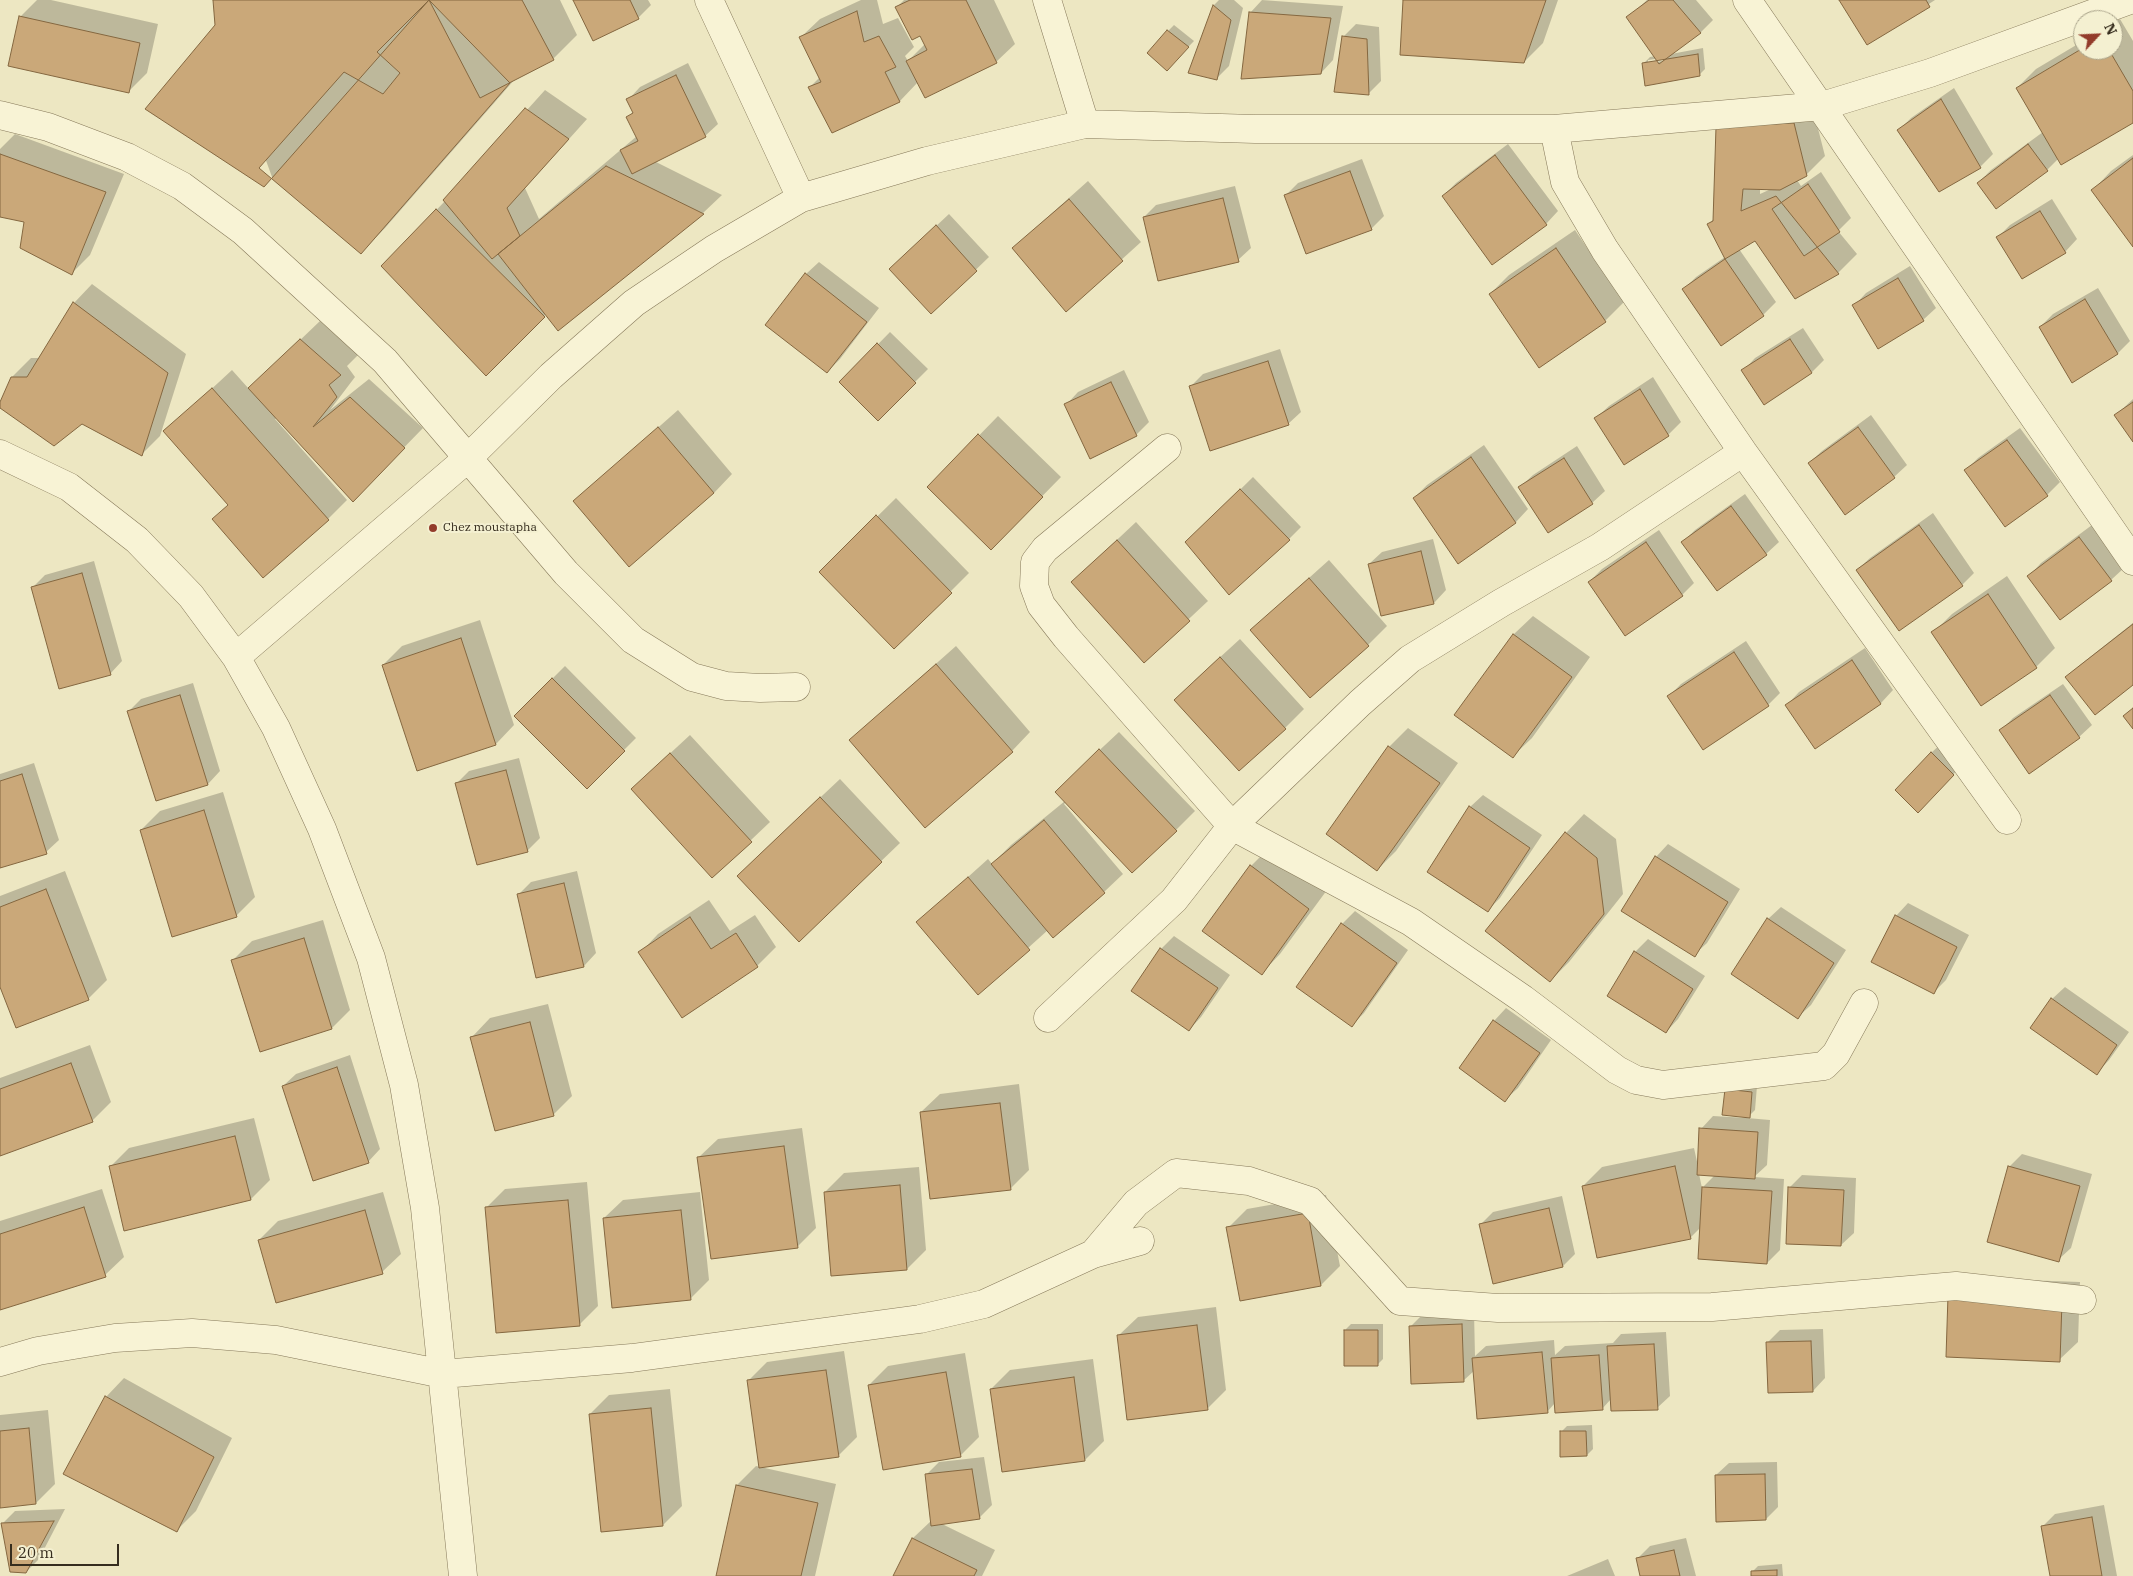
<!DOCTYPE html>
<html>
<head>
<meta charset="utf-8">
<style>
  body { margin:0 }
  #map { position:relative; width:2133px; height:1576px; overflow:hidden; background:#ede7c2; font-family:"IBM Plex Serif",serif }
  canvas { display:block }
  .north { position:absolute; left:2073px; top:10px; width:50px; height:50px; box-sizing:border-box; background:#f4f0d1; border:1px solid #a8a289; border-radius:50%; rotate:65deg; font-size:14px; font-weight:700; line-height:20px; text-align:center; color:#362d1e }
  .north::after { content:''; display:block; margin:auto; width:18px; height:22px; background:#933c2b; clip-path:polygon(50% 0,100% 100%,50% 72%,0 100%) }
  .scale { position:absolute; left:10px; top:1544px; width:109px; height:22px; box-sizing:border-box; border:2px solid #362d1e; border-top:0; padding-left:6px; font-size:15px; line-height:18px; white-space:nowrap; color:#362d1e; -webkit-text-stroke:4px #f4f0d1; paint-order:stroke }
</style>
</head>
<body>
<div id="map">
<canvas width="2133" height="1576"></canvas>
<div class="north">N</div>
<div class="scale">20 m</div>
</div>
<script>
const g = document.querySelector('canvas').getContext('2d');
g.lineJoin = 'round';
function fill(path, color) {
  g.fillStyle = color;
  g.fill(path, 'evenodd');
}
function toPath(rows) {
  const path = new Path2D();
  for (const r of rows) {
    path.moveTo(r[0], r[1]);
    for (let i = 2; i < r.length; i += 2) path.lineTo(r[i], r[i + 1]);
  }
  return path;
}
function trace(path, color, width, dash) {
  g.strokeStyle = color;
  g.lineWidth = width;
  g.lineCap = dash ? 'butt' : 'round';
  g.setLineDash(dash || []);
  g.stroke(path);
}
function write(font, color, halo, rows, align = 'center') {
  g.font = font + ' "IBM Plex Serif",serif';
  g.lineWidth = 4;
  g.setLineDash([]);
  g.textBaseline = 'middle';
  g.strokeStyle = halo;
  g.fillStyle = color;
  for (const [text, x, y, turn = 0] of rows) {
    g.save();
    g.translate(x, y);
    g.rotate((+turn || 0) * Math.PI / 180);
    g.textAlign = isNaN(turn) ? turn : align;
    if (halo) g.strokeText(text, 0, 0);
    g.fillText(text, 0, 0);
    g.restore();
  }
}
fill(toPath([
  [37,0,51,0,158,24,147,73,129,91,10,65,21,16],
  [215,0,560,0,577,35,553,59,515,79,385,228,361,253,272,177,217,26],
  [574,0,648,0,651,5,638,18],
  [861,0,877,0,883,24,898,18,914,47,905,56,908,61,925,44,921,34,897,7,904,0,994,0,1015,44,996,62,918,82,900,101,833,132,809,88,820,77,801,37,820,19],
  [1219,0,1234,0,1243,8,1229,66,1216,79,1190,73,1214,5],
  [1262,0,1343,6,1333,60,1321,73,1250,13],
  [1405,0,1558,0,1543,43,1524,62],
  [1647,0,1696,0,1713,20,1701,32,1671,54,1703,48,1705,69,1699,75,1644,63,1650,57,1655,56,1628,18],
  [1662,58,1663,61,1648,63,1648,60],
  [1841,0,1935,0,1867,44],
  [2120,19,2133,41,2133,121,2059,158,2047,170,1996,207,1978,183,1991,170,2043,132,2017,88,2036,69,2083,41,2083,50,2113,50,2113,24],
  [1356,24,1379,27,1381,81,1369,93,1344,36],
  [1174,25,1194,41,1167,69,1168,31],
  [688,63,718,124,705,136,654,161,722,195,703,213,558,330,546,314,486,374,383,266,445,201,545,90,587,119,525,188,539,219,637,136,628,117,634,111,628,100,640,87],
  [1954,88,1993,154,1980,167,1898,131,1911,118],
  [1812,105,1825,156,1806,175,1797,180,1801,186,1821,172,1851,218,1838,231,1857,254,1838,273,1796,297,1755,239,1739,249,1776,302,1763,315,1721,344,1683,290,1696,277,1725,257,1708,224,1715,218,1736,109],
  [1760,188,1771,189,1760,194],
  [15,134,124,174,90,255,72,273,26,221,0,215,0,149],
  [1508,144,1558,211,1546,224,1443,196,1456,183],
  [2133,155,2133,245,2093,190,2111,171],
  [1362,159,1384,216,1371,229,1286,195,1298,183],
  [1088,181,1141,242,1066,310,1013,248],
  [1235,186,1251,248,1238,260,1144,217,1156,205],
  [2052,199,2077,239,2065,252,1998,237,2010,225],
  [949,214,989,257,931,313,903,257],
  [1575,230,1624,302,1605,321,1490,294,1509,275],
  [819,262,879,308,840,359,827,372,806,274],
  [1910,266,1936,308,1923,320,1854,306,1866,293],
  [92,284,186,354,160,436,142,454,82,423,0,406,12,377,31,358,39,358,74,303],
  [2098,288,2130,341,2118,353,2072,381,2040,327,2053,314],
  [320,321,358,355,347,366,355,377,330,410,369,379,423,428,353,500,277,418,275,419,347,500,328,519,229,504,165,432,232,370,249,389],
  [1803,328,1824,360,1812,372,1743,371,1755,358],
  [890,332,928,369,878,419,841,382],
  [1280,349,1301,412,1288,424,1190,387,1203,374],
  [1124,370,1149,422,1136,435,1066,405,1078,392],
  [1653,377,1681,422,1668,435,1596,418,1609,406],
  [2133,399,2133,440,2116,415],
  [678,410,732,474,714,493,575,501],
  [1871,415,1907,465,1894,477,1809,463,1822,451],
  [998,416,1061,477,1010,529,929,487],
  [2020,428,2060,482,2047,495,1966,470,1978,458],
  [1484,445,1528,509,1516,522,1458,562,1414,498,1427,485],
  [1577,446,1605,491,1592,503,1520,487,1533,475],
  [1253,477,1301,527,1289,539,1187,542],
  [1745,494,1779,542,1766,554,1683,542,1695,530],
  [896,498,969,573,894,648,821,572],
  [1933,513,1974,573,1962,585,1857,570,1870,558],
  [1136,522,1208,601,1144,661,1072,582],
  [2092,525,2124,568,2111,580,2029,576,2041,563],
  [1659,530,1694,583,1682,595,1589,582,1602,569],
  [1433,539,1446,590,1434,603,1369,564,1382,552],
  [1329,560,1387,626,1368,645,1251,630],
  [94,561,122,661,110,674,32,588,45,575],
  [2007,576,2055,648,2036,667,1981,704,1933,633,1952,614],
  [1533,616,1590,657,1532,738,1513,756,1456,715,1514,634],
  [480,620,514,725,496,744,383,665,402,646],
  [2133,623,2133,683,2067,677,2080,665],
  [1240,639,1304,709,1285,728,1194,681],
  [1746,641,1780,693,1768,705,1669,696,1681,684],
  [956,646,1030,732,1012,751,850,740],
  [1865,648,1893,690,1881,703,1815,747,1787,705,1799,692],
  [565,666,636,738,587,787,515,716],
  [193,683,220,771,208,784,156,800,128,712,141,699],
  [2063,684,2092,725,2079,737,2001,730,2013,718],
  [1408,728,1458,763,1396,851,1377,870,1328,834,1389,747],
  [1119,732,1195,811,1176,830,1066,802,1064,804,1123,874,1104,892,1048,930,978,993,918,922,988,859,992,864,1011,845,1065,801,1075,773],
  [690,735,770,822,712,877,651,771],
  [1944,741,1965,762,1931,798,1931,753],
  [519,758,540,838,527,851,456,784,469,771],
  [34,763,59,840,46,852,0,867,0,774],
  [840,779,900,843,799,940,757,857],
  [223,792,255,897,236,916,141,830,160,811],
  [1483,795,1542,835,1500,898,1488,910,1470,807],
  [1584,814,1616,839,1623,894,1569,962,1550,981,1566,833],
  [1668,844,1740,889,1707,943,1694,955,1656,857],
  [1270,847,1327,890,1280,954,1262,973,1251,866],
  [65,871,107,980,88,999,0,984,0,896],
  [577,871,596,953,584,966,518,895,531,882],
  [709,900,730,931,755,915,776,947,757,966,640,953,658,934],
  [1908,903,1969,935,1946,980,1934,992,1896,916],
  [1781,907,1846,950,1811,1005,1798,1017,1768,919],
  [1355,911,1408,950,1364,1013,1352,1025,1342,924],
  [323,920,350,1010,332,1028,233,960,252,941],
  [1174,936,1230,975,1201,1017,1189,1030,1132,991,1161,949],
  [1648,939,1705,976,1678,1019,1666,1032,1635,952],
  [2065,987,2129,1032,2109,1060,2097,1073,2052,999],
  [548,1004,572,1096,553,1115,472,1037,490,1018],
  [1506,1008,1551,1040,1518,1088,1505,1100,1460,1068,1494,1021],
  [90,1045,111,1102,92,1121,0,1155,0,1078],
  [350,1055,380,1149,368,1162,283,1086,296,1074],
  [1019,1084,1029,1170,1010,1189,921,1112,940,1094],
  [1757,1086,1755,1110,1747,1118,1770,1120,1767,1165,1754,1177,1784,1179,1780,1250,1767,1263,1701,1227,1690,1238,1583,1186,1602,1167,1694,1148,1698,1166,1701,1129,1713,1116,1746,1118,1726,1090],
  [1699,1174,1715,1175,1702,1188],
  [254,1118,270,1180,251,1199,110,1167,129,1148],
  [802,1128,816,1228,797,1247,699,1157,718,1139],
  [2022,1154,2092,1174,2071,1248,2058,1260,2009,1167],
  [919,1167,926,1250,907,1269,825,1192,844,1173],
  [1802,1175,1856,1178,1854,1233,1841,1245,1789,1188],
  [587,1182,598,1306,579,1325,486,1208,505,1189],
  [102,1189,124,1257,105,1275,0,1308,0,1221],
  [383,1192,401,1254,382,1272,259,1240,278,1221],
  [700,1192,709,1280,690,1299,604,1218,623,1200],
  [1326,1195,1340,1266,1321,1285,1228,1228,1247,1209],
  [1562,1196,1575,1254,1563,1266,1480,1225,1493,1212],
  [1968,1278,2080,1282,2078,1342,2059,1360],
  [1216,1307,1226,1390,1207,1409,1119,1335,1138,1317],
  [1474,1312,1475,1356,1486,1346,1554,1340,1555,1355,1565,1346,1613,1343,1621,1334,1666,1332,1670,1396,1657,1408,1611,1399,1602,1409,1555,1403,1547,1412,1475,1370,1463,1381,1411,1326,1423,1314],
  [1351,1324,1383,1324,1383,1359,1377,1365,1345,1330],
  [1823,1329,1825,1378,1813,1391,1767,1343,1780,1330],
  [844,1351,857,1437,838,1456,748,1381,767,1362],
  [965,1353,979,1437,961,1455,869,1385,888,1366],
  [1093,1359,1104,1441,1085,1460,991,1389,1010,1370],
  [124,1378,232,1438,196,1511,177,1530,106,1397],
  [670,1389,682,1506,663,1525,590,1414,609,1395],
  [48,1410,55,1484,36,1503,0,1506,0,1415],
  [1592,1425,1593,1449,1587,1455,1561,1432,1567,1426],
  [984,1457,992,1505,979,1518,940,1523,995,1550,982,1576,895,1576,913,1538,932,1520,926,1475,939,1462],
  [1777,1462,1778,1507,1766,1519,1716,1475,1729,1463],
  [756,1466,836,1484,815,1576,718,1576,737,1485],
  [2104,1505,2117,1576,2052,1576,2043,1526,2055,1514],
  [65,1509,39,1559,26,1572,2,1524,15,1511],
  [1686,1538,1696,1576,1642,1576,1637,1559,1650,1546],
  [1608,1559,1615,1576,1567,1576],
  [1782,1564,1783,1576,1752,1576,1752,1572,1758,1566]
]), '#0003');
const building = toPath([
  [213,0,429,0,264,187,145,109,215,25,213,0],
  [429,0,522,0,554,60,480,98,429,0],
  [429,0,510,83,361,254,259,168,344,72,383,94,400,73,377,52,429,0],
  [573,0,630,0,639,19,593,41,573,0],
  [910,0,966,0,997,63,925,98,906,61,927,50,920,36,912,40,895,7,910,0],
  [1403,0,1546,0,1524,63,1400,55,1403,0],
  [1649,0,1673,0,1701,33,1659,64,1626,17,1649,0],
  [1839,0,1926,0,1930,7,1867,45,1839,0],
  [1213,5,1231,20,1217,80,1188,73,1213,5],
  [857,11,864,42,879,36,896,67,885,72,900,102,832,133,808,87,821,82,799,37,857,11],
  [1249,12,1331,18,1321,74,1241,79,1249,12],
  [19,16,140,43,129,93,8,66,19,16],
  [1167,30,1189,47,1167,71,1147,53,1167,30],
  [1342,36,1367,39,1369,95,1334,92,1342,36],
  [2083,48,2083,50,2109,50,2133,91,2133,123,2061,165,2016,88,2083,48],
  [1698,54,1700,76,1645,86,1642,63,1698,54],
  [676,75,706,137,632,174,620,150,638,141,626,117,633,113,626,99,676,75],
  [1941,99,1981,168,1939,192,1897,130,1941,99],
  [525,108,569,139,507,208,520,236,492,259,443,200,525,108],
  [1794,123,1807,176,1780,190,1743,189,1741,211,1776,196,1839,274,1795,299,1755,241,1725,259,1707,224,1713,221,1716,127,1794,123],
  [2028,144,2048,171,1996,209,1977,183,2028,144],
  [0,154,106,192,72,275,20,248,24,222,0,217,0,154],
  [1495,155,1547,225,1492,265,1442,196,1495,155],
  [2133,158,2133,247,2091,190,2133,158],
  [606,166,704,214,558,331,498,254,606,166],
  [1350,171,1372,230,1306,254,1284,195,1350,171],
  [1808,184,1840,232,1804,256,1772,209,1808,184],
  [1223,198,1239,262,1158,281,1143,217,1223,198],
  [1069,199,1123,261,1066,312,1012,248,1069,199],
  [436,209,545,317,486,376,381,266,436,209],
  [2040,211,2066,253,2022,279,1996,237,2040,211],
  [936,225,977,271,931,314,889,269,936,225],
  [1556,248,1606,322,1539,368,1489,294,1556,248],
  [1725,259,1764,316,1721,346,1682,289,1725,259],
  [805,273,867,322,827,373,765,325,805,273],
  [1898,278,1924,321,1878,349,1852,305,1898,278],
  [2085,299,2118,354,2072,383,2039,327,2085,299],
  [73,302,168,373,142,456,82,424,54,446,0,408,0,402,11,377,27,377,73,302],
  [300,339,341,375,329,385,337,397,313,427,350,397,405,448,353,502,248,388,300,339],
  [1790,339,1812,373,1764,405,1741,370,1790,339],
  [877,343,916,383,878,421,839,382,877,343],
  [1268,361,1289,425,1210,451,1189,386,1268,361],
  [1111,382,1137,436,1090,459,1064,404,1111,382],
  [212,388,329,520,263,578,212,519,228,505,163,431,212,388],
  [1640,389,1669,436,1624,465,1594,418,1640,389],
  [2133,402,2133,442,2114,415,2133,402],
  [658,427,714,493,629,567,573,501,658,427],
  [1858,427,1895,478,1845,515,1808,463,1858,427],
  [978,434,1043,497,991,550,927,487,978,434],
  [2007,440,2048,496,2005,527,1964,470,2007,440],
  [1471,457,1516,523,1458,564,1413,498,1471,457],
  [1564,458,1593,504,1548,533,1518,487,1564,458],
  [1240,489,1290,540,1229,595,1185,542,1240,489],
  [1731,506,1767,555,1717,591,1681,542,1731,506],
  [876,515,952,593,894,649,819,572,876,515],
  [1919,525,1963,586,1899,631,1856,570,1919,525],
  [2079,537,2112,581,2060,620,2027,576,2079,537],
  [1117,540,1190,621,1144,663,1071,582,1117,540],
  [1646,542,1683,596,1625,636,1588,582,1646,542],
  [1421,551,1434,604,1381,616,1368,564,1421,551],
  [82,573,111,675,59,689,31,587,82,573],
  [1309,578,1369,646,1310,698,1250,630,1309,578],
  [1988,594,2037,668,1981,706,1931,632,1988,594],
  [2133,624,2133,685,2095,715,2065,677,2133,624],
  [1513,634,1572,677,1513,758,1454,715,1513,634],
  [461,638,496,745,417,771,382,665,461,638],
  [1734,652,1769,706,1703,750,1667,696,1734,652],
  [1220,657,1286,729,1239,771,1174,700,1220,657],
  [1852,660,1881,704,1815,749,1785,705,1852,660],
  [936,664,1013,752,925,828,849,740,936,664],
  [552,678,625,751,587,789,514,716,552,678],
  [180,695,208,785,156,801,127,711,180,695],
  [2050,695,2080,738,2029,774,1999,730,2050,695],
  [2133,708,2133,729,2123,716,2133,708],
  [1388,746,1440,783,1377,871,1326,834,1388,746],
  [1099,749,1177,831,1132,873,1055,792,1099,749],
  [1931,752,1954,775,1918,813,1895,790,1931,752],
  [670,753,752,842,712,878,631,789,670,753],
  [506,770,528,852,477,865,455,783,506,770],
  [22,774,47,854,0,868,0,781,22,774],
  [820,797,882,862,799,942,737,876,820,797],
  [1469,806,1530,848,1488,912,1427,872,1469,806],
  [204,810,237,917,172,937,140,830,204,810],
  [1044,820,1105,893,1053,938,991,864,1044,820],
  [1565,832,1597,858,1604,914,1550,982,1485,931,1565,832],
  [1655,856,1728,902,1695,957,1621,911,1655,856],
  [1250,865,1309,909,1262,975,1202,931,1250,865],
  [968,877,1030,950,978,995,916,922,968,877],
  [564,883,584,967,536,978,517,894,564,883],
  [46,889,89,1000,16,1028,0,987,0,907,46,889],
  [1895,915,1957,947,1934,994,1871,962,1895,915],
  [690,917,711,949,736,933,758,967,682,1018,638,952,690,917],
  [1767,918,1834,963,1798,1019,1731,974,1767,918],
  [1341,923,1397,963,1352,1027,1296,987,1341,923],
  [304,938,332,1029,260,1052,231,960,304,938],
  [1160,948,1218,988,1189,1031,1131,991,1160,948],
  [1634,951,1693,989,1666,1033,1607,996,1634,951],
  [2051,998,2117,1045,2097,1075,2030,1028,2051,998],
  [1493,1020,1540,1053,1505,1102,1459,1068,1493,1020],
  [530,1022,554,1116,495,1131,470,1037,530,1022],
  [71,1063,93,1122,0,1156,0,1089,71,1063],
  [337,1067,369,1163,313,1181,282,1086,337,1067],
  [1725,1089,1752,1092,1750,1118,1722,1115,1725,1089],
  [1000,1103,1011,1190,930,1199,920,1112,1000,1103],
  [1699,1128,1758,1132,1755,1179,1697,1175,1699,1128],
  [235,1136,251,1200,124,1231,109,1166,235,1136],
  [784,1146,798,1248,711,1259,697,1157,784,1146],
  [1675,1166,1691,1239,1597,1258,1582,1186,1675,1166],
  [2008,1166,2080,1186,2059,1262,1987,1242,2008,1166],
  [900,1185,907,1270,831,1276,824,1192,900,1185],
  [1702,1187,1772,1191,1767,1264,1698,1259,1702,1187],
  [1788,1187,1844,1190,1841,1246,1786,1244,1788,1187],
  [568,1200,580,1326,496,1333,485,1207,568,1200],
  [84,1207,106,1277,0,1310,0,1234,84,1207],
  [1549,1208,1563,1267,1493,1284,1479,1224,1549,1208],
  [365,1210,383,1274,276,1303,258,1240,365,1210],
  [681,1210,691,1300,612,1308,603,1218,681,1210],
  [1308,1213,1321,1286,1240,1301,1226,1227,1308,1213],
  [1948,1296,2062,1301,2060,1362,1946,1357,1948,1296],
  [1462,1324,1464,1382,1411,1384,1409,1326,1462,1324],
  [1197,1325,1208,1410,1127,1420,1117,1335,1197,1325],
  [1344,1330,1378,1330,1378,1366,1344,1366,1344,1330],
  [1811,1341,1813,1392,1768,1393,1766,1342,1811,1341],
  [1654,1344,1658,1410,1611,1411,1607,1346,1654,1344],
  [1542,1352,1548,1413,1477,1419,1472,1358,1542,1352],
  [1599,1355,1603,1410,1555,1413,1551,1358,1599,1355],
  [826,1370,839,1457,759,1468,747,1380,826,1370],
  [946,1372,961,1457,883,1470,868,1385,946,1372],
  [1074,1377,1085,1461,1002,1472,990,1389,1074,1377],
  [105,1396,214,1457,177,1532,63,1474,105,1396],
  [651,1408,663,1526,601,1532,589,1414,651,1408],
  [29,1428,36,1504,0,1508,0,1431,29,1428],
  [1560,1431,1586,1431,1587,1456,1560,1457,1560,1431],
  [972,1469,980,1519,931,1526,925,1474,972,1469],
  [1765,1474,1766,1520,1716,1522,1715,1475,1765,1474],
  [736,1485,818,1503,801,1576,716,1576,736,1485],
  [2092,1517,2102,1576,2050,1576,2041,1526,2092,1517],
  [54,1521,26,1573,10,1572,1,1523,54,1521],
  [912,1538,977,1570,974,1576,893,1576,912,1538],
  [1674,1550,1680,1576,1640,1576,1636,1558,1674,1550],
  [1777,1570,1777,1576,1751,1576,1751,1571,1777,1570]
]);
fill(building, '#caa879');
trace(building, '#846740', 1);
const minor = toPath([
  [709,0,801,198],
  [1047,0,1085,124],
  [1747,0,2133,561],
  [0,115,48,127,127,157,182,186,243,231,385,361,566,573,633,640,692,677,726,686,760,688,796,687],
  [1554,129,1565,182,1605,250,1743,452,2007,820],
  [1167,448,1045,549,1035,562,1034,586,1041,605,1066,637,1232,826,1411,922,1523,999,1617,1070,1636,1080,1663,1085,1824,1066,1836,1054,1864,1003],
  [0,454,69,487,137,540,191,596,236,657,276,728,322,829,371,958,404,1085,425,1208,463,1576],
  [236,657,468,458,551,376,634,303,714,249,801,198,927,161,1085,124,1255,129,1554,129,1822,106,1930,73,2130,0],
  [1048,1018,1174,900,1232,826,1360,703,1410,659,1501,603,1600,547,1743,452],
  [1093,1254,1136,1203,1176,1173,1249,1181,1310,1201,1400,1301,1498,1308,1712,1307,1956,1286,2082,1300],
  [0,1362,38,1351,115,1338,192,1333,276,1340,443,1374,632,1358,920,1319,984,1304,1093,1254,1140,1241]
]);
trace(minor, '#86795a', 29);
trace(minor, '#f8f3d5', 28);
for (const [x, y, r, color] of [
  [433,528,5,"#933c2b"]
]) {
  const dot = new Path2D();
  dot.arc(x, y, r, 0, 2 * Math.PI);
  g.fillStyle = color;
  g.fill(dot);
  trace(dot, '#f4f0d1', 2);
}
write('12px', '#362d1e', '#f4f0d1', [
  ["Chez moustapha",443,528]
], 'left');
</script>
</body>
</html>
